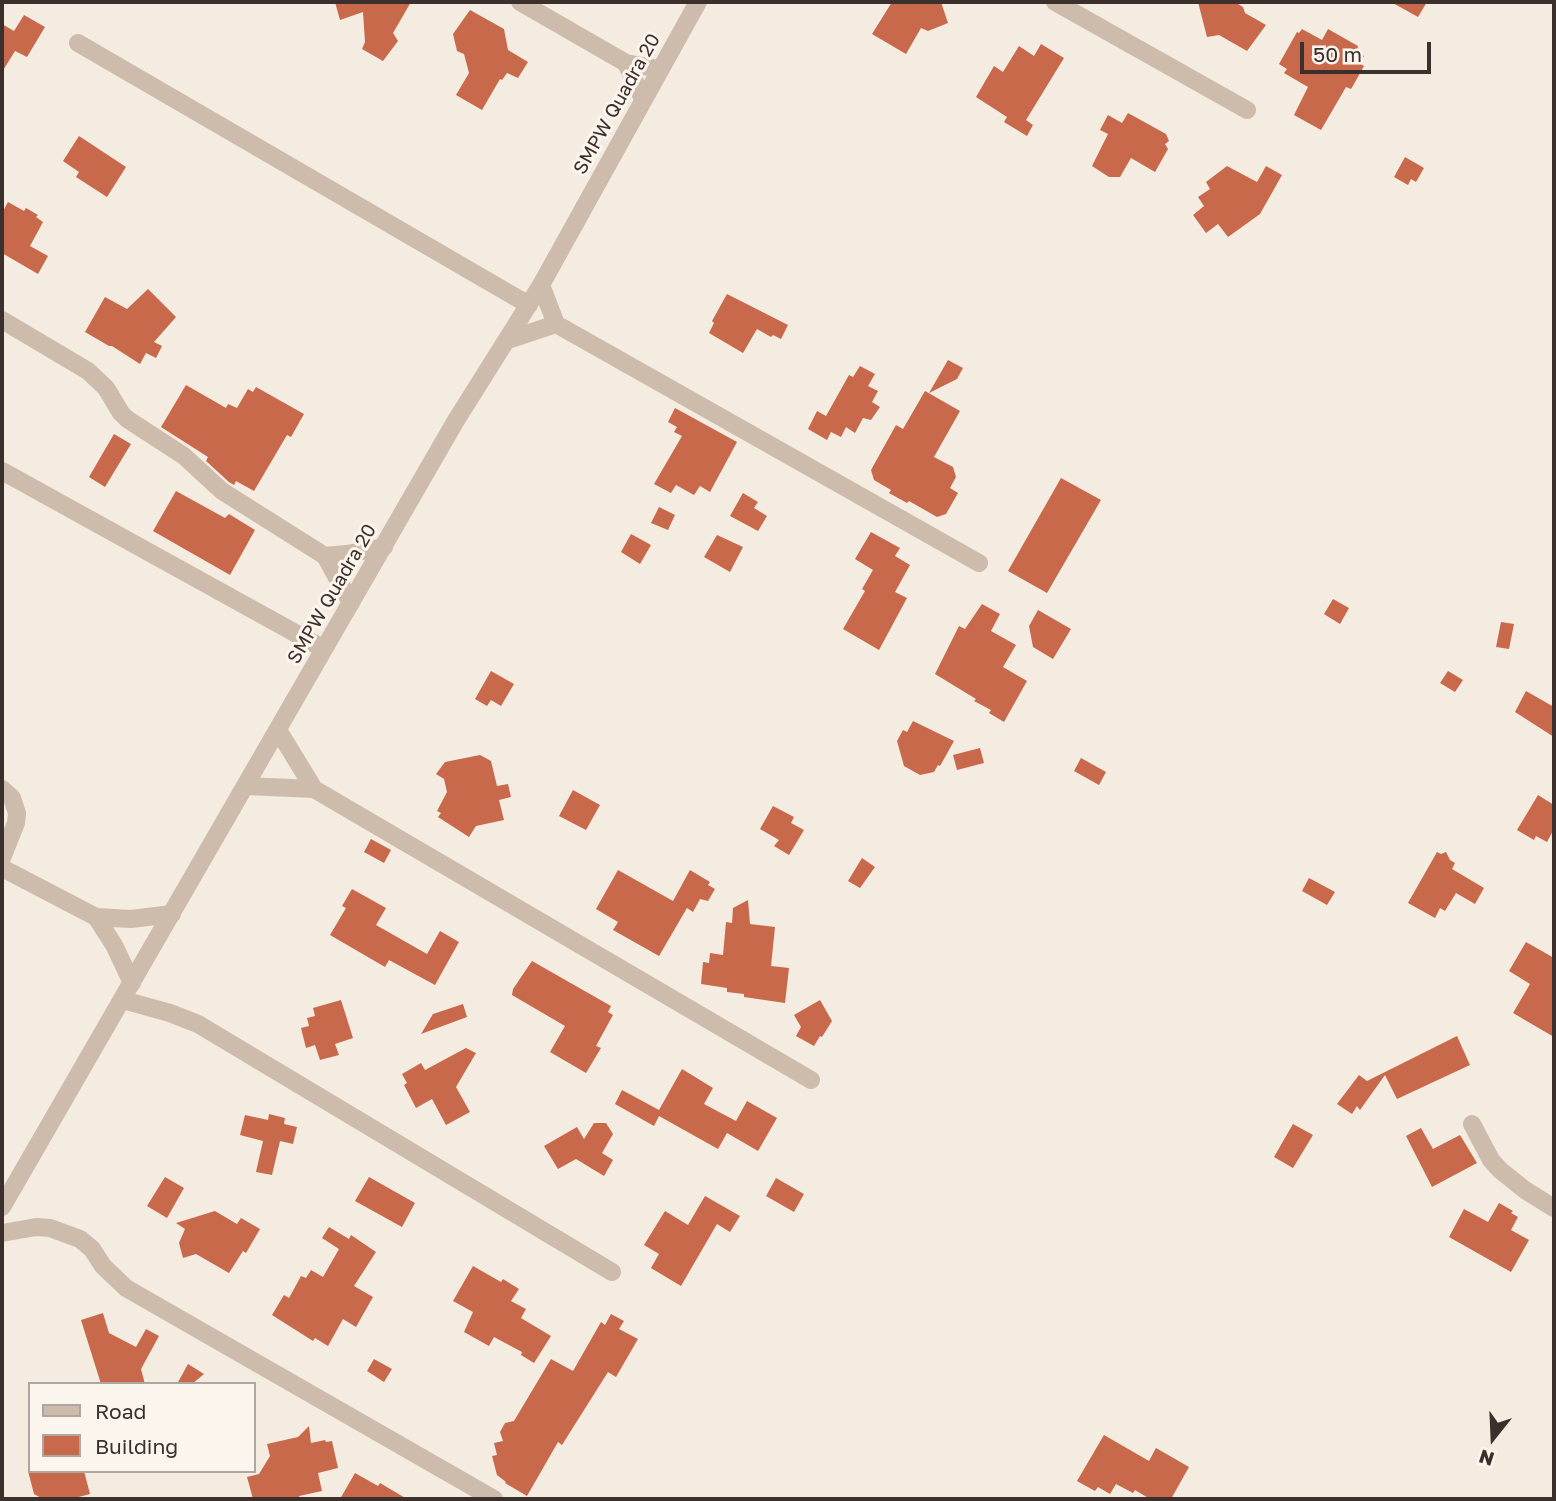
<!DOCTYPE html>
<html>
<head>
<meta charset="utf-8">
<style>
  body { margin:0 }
  #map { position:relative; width:1556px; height:1501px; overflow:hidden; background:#f4ebe1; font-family:"Golos Text",sans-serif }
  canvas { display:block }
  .frame { position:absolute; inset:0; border:4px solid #3b302b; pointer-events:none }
  .legend { position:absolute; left:28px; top:1382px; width:228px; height:91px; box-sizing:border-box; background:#fbf5ee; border:2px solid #aea6a0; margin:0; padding:9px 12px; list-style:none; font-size:21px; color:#3b302b }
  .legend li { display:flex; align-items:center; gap:14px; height:35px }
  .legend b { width:35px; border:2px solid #aea6a0 }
  .north { position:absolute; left:1458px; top:1403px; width:70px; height:70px; -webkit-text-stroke:5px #fbf5ee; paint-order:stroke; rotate:198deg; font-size:19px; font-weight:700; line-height:28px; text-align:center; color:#3b302b }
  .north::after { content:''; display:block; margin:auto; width:24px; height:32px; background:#3b302b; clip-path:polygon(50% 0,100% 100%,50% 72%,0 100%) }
  .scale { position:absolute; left:1300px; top:42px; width:131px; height:32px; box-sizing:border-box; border:4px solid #3b302b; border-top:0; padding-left:9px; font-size:21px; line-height:24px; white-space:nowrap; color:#3b302b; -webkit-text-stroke:5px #fbf5ee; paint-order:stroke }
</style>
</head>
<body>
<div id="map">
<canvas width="1556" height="1501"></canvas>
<div class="frame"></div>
<ul class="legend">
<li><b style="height:9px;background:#cdbbac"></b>Road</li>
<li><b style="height:19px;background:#c8694b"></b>Building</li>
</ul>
<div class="north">N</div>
<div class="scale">50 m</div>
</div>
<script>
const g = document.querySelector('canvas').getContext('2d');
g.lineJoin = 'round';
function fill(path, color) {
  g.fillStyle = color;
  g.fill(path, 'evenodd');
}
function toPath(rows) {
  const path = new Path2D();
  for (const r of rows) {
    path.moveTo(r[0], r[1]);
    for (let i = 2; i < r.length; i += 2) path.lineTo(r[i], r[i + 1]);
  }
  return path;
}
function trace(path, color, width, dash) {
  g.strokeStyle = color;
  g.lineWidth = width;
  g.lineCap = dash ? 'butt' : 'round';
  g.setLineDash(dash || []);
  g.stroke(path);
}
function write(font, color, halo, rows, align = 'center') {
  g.font = font + ' "Golos Text",sans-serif';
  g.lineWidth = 6;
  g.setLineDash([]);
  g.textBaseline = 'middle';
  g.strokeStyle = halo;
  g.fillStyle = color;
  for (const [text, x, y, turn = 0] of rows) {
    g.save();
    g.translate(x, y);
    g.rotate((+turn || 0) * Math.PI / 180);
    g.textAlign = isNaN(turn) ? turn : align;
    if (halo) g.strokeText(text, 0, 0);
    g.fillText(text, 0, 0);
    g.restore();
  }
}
fill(toPath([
  [335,2,411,2,393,33,398,41,383,61,362,49,365,42,363,12,340,20],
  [892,2,941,2,948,23,928,31,921,28,906,54,872,34],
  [1198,2,1235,2,1243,7,1245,13,1266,25,1247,51,1219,35,1207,37],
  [1391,2,1427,2,1418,17],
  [470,10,504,29,508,50,528,62,518,78,507,73,502,80,500,79,482,110,456,95,469,73,464,54,457,51,453,34],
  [24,15,45,27,27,57,15,51,2,72,2,24,14,31],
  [1302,29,1322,40,1328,29,1358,46,1357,50,1364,56,1360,63,1364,66,1354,84,1351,89,1346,87,1321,130,1294,115,1308,87,1284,73,1287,69,1279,64,1297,32,1299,33],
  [1041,44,1064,58,1026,120,1033,125,1027,136,1004,122,1007,117,976,97,994,66,1003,72,1019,46,1034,56],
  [1128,113,1166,134,1169,141,1165,144,1168,149,1155,172,1131,158,1120,177,1109,177,1092,166,1108,134,1100,130,1108,115,1122,123],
  [79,136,126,167,107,197,76,177,79,172,63,161],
  [1405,157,1424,168,1416,182,1411,179,1408,185,1394,177],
  [1227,166,1257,182,1266,166,1282,175,1260,214,1228,237,1218,224,1206,233,1193,215,1204,206,1198,197,1210,189,1206,182],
  [8,202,24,211,26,208,38,215,36,217,43,222,30,246,48,256,38,274,2,253,2,213],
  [148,289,176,317,154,342,162,346,156,358,146,353,140,364,112,346,109,346,85,332,105,297,127,309],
  [727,294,788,325,781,339,773,335,771,337,757,329,743,353,709,333,714,323,712,321],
  [948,360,963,368,957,379,929,393],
  [860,366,875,374,868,386,878,391,872,402,880,407,871,420,863,418,855,433,846,427,841,437,831,432,827,440,808,429,817,411,826,416,849,375,853,377],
  [186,385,226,408,228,404,237,408,248,389,253,392,256,387,304,414,291,437,287,435,254,491,236,481,234,485,229,482,206,461,208,457,161,427],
  [925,391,960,411,934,457,953,467,956,477,950,488,958,493,946,514,937,517,909,501,907,503,889,493,891,490,874,480,871,470,896,425,903,429],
  [675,408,737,442,710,492,700,486,694,495,676,485,671,493,654,484,682,436,674,432,677,427,668,422],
  [114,434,131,444,105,487,89,477],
  [1061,478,1101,500,1047,593,1008,571],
  [176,491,225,518,229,514,255,530,230,575,153,531],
  [743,493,758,502,754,508,767,516,758,531,730,516],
  [659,507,675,515,668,530,651,523],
  [871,532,900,548,895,556,910,565,895,592,907,598,879,650,843,629,865,591,862,589,873,570,855,559],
  [631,534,651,545,640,564,621,552],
  [717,535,743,547,730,572,704,557],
  [1333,599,1349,608,1340,624,1324,614],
  [982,604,1000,614,991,631,1016,645,1003,667,1027,681,1004,722,989,713,991,710,974,701,976,699,935,674,959,626,965,629],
  [1038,610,1071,629,1053,659,1033,647,1029,626],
  [1501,622,1514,624,1509,649,1496,647],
  [491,671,514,684,501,706,491,700,487,706,475,699],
  [1448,671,1463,680,1455,692,1440,683],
  [1526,691,1554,707,1554,737,1515,712],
  [913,721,954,741,940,766,938,765,934,772,920,775,904,766,897,741,903,730,907,732],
  [980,748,984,763,957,770,953,755],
  [480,755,491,761,497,786,508,784,511,797,499,800,504,820,476,826,469,837,438,817,441,813,437,811,447,792,444,779,436,774,445,762],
  [1081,758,1106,772,1099,785,1074,771],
  [573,790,600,805,586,830,559,816],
  [1538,795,1554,805,1554,829,1547,842,1536,836,1534,840,1517,830],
  [773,806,794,817,791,823,804,830,789,855,774,846,779,840,760,829],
  [371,839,391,850,384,863,364,852],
  [1437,852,1441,854,1446,852,1450,860,1455,863,1452,869,1484,888,1475,904,1456,893,1445,911,1440,908,1435,918,1408,903],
  [862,858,875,867,860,888,848,881],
  [618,870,673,901,690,870,710,882,708,885,715,889,708,901,700,899,693,912,687,908,659,956,613,930,618,922,596,909],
  [1309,878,1335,892,1327,905,1302,891],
  [352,889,386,908,376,925,427,954,440,931,459,942,435,985,389,960,385,967,330,935,346,908,342,906],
  [748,900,750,924,775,927,771,966,789,968,785,1003,744,997,744,994,727,992,727,988,701,984,703,962,709,963,710,953,723,955,726,922,732,923,733,908],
  [1526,942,1554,958,1554,1037,1513,1013,1530,984,1509,971],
  [532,961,611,1006,608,1012,613,1015,596,1046,601,1048,586,1073,550,1052,565,1026,512,995,513,989],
  [341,1000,353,1038,335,1044,339,1055,320,1060,315,1045,306,1048,301,1028,309,1026,307,1018,315,1016,313,1008],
  [820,1000,832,1021,822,1037,820,1036,814,1046,796,1036,801,1027,794,1015],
  [463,1004,467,1017,421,1034,433,1014],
  [1457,1036,1470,1065,1397,1099,1385,1075,1360,1110,1357,1106,1352,1114,1337,1104,1359,1075,1367,1081],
  [466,1048,476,1053,456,1087,470,1112,446,1125,432,1099,416,1108,404,1085,407,1083,402,1074,421,1063,425,1070],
  [682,1069,713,1088,704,1104,736,1121,747,1101,777,1118,758,1151,727,1133,718,1149,659,1116,654,1126,615,1104,622,1090,659,1110],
  [269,1114,285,1118,284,1124,297,1127,293,1144,280,1141,272,1175,256,1172,263,1141,240,1135,245,1115,268,1120],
  [594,1123,606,1123,613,1134,602,1153,613,1160,604,1176,576,1159,558,1169,544,1146,577,1127,584,1139],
  [1293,1124,1313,1135,1293,1168,1274,1157],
  [1421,1128,1433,1149,1460,1135,1477,1163,1432,1187,1406,1136],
  [165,1177,184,1188,167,1218,147,1206],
  [369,1177,415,1203,402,1227,355,1201],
  [776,1178,804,1194,794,1212,766,1196],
  [705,1196,740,1216,730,1232,717,1224,681,1286,651,1268,659,1254,644,1245,665,1211,688,1225],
  [1499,1203,1513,1211,1511,1213,1518,1217,1511,1230,1529,1240,1511,1272,1449,1237,1464,1209,1488,1222],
  [215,1211,237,1224,241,1218,260,1229,246,1253,243,1251,229,1273,196,1254,183,1258,179,1243,185,1229,176,1223],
  [329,1227,349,1239,351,1235,376,1252,354,1286,373,1297,356,1327,343,1319,328,1346,315,1338,313,1341,272,1315,284,1295,289,1298,301,1276,306,1278,311,1270,323,1277,339,1249,322,1238],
  [473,1266,501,1282,503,1279,519,1289,511,1301,526,1309,521,1318,551,1336,534,1363,521,1355,522,1352,494,1337,489,1346,464,1332,473,1312,453,1301],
  [103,1313,109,1333,136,1347,146,1329,159,1336,141,1369,145,1384,101,1384,81,1320],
  [611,1314,624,1321,619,1329,638,1339,616,1377,608,1372,562,1445,558,1442,527,1496,505,1483,506,1482,497,1475,492,1456,497,1455,494,1443,503,1441,500,1432,505,1423,514,1421,551,1359,573,1371,601,1322,605,1325],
  [374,1359,392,1369,384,1382,367,1371],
  [188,1364,204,1374,192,1384,177,1384],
  [309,1426,311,1443,325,1440,326,1442,332,1441,338,1468,318,1473,322,1491,299,1496,300,1499,253,1499,247,1477,259,1474,270,1456,267,1444,298,1437],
  [1104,1435,1149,1461,1156,1448,1189,1467,1171,1499,1150,1499,1135,1490,1133,1493,1116,1484,1110,1494,1098,1487,1095,1491,1077,1481],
  [28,1471,84,1471,90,1494,71,1499,43,1499,34,1494],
  [355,1473,378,1486,380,1483,407,1499,340,1499]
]), '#c8694b');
trace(toPath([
  [520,2,626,63,659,69],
  [1055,2,1247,110],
  [78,43,529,305],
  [626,63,643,99],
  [541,285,556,324,979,563],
  [2,320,88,371,106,388,121,413,127,419,184,456,222,491,325,556,351,603],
  [508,340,556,324],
  [2,471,324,649],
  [325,556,347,554,384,547],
  [278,730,314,789],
  [246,786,314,789,811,1080],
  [2,789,12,798,17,813,16,823,2,858],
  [2,868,96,917,131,919,172,914],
  [96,917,114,945,132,983],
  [123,1000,170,1013,198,1024,612,1272],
  [1472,1124,1491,1160,1500,1170,1525,1190,1554,1208],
  [2,1207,455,422,541,285,698,2],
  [2,1233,36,1227,50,1228,80,1239,92,1249,103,1266,126,1288,494,1499]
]), '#cdbbac', 18);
write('19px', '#3b302b', '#fbf5ee', [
  ["SMPW Quadra 20",617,104,-61],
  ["SMPW Quadra 20",332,594,-60]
]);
</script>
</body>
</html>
